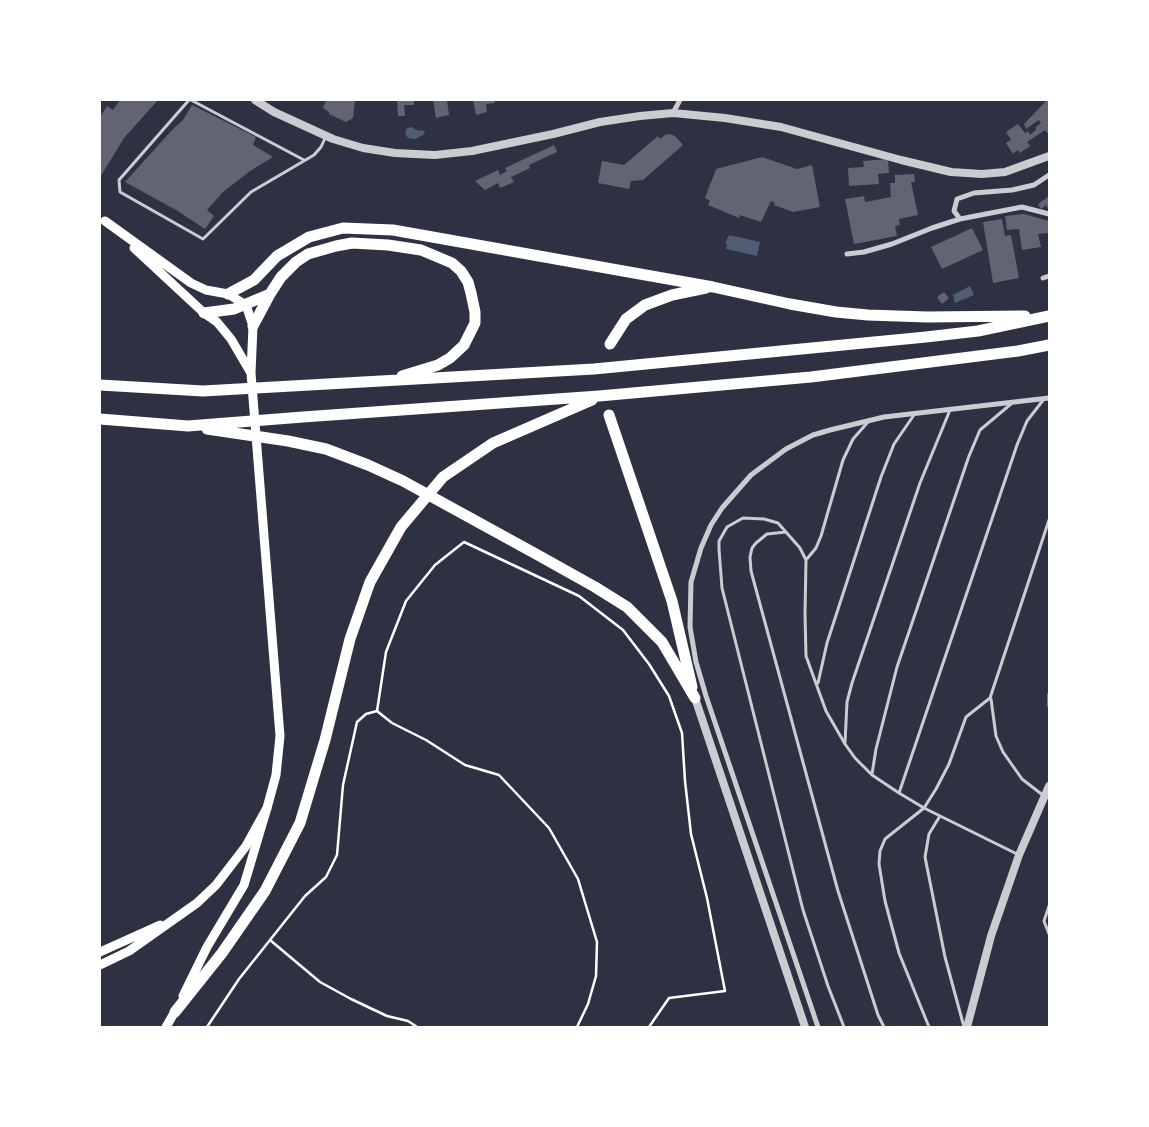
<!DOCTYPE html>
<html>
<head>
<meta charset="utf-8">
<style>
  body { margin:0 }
  #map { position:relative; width:1149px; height:1127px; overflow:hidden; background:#2d3142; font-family:"IBM Plex Sans",sans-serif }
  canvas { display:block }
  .frame { position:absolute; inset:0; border:101px solid #fff; pointer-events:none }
</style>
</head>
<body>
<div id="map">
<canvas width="1149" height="1127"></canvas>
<div class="frame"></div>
</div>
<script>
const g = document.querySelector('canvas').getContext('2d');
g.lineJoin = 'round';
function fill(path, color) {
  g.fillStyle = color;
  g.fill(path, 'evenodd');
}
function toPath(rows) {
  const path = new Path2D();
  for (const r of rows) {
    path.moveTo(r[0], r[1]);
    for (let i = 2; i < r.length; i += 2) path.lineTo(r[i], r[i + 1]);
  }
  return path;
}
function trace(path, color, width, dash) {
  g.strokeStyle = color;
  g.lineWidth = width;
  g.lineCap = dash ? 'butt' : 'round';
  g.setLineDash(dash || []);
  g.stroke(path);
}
fill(toPath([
  [412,127,416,130,425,131,423,135,415,139,408,138,405,133,407,128],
  [729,235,760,242,757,256,726,249,727,244,725,243],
  [970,286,974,295,955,303,953,295]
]), '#4f5d75');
fill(toPath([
  [120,100,158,100,124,138,102,174,100,173,100,117,107,106,113,110],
  [326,100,355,100,353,118,346,122,329,114,329,112,323,108],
  [397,100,414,100,414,105,404,105,405,116,398,116],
  [433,100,447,100,449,115,436,118],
  [473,100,494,100,495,103,486,104,487,112,476,115],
  [1047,100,1049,100,1049,135,1045,130,1027,142,1030,146,1020,153,1018,150,1013,154,1006,143,1011,140,1006,132,1018,124,1025,133,1028,131,1030,135,1036,130,1036,127,1041,123,1039,120,1026,129,1024,124],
  [192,105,256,137,253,145,273,157,250,171,223,192,207,210,214,216,205,229,176,210,125,182,172,130,183,120],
  [670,134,675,136,683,145,643,180,631,181,629,189,598,183,602,161,624,165,658,136,660,139,665,135],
  [554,145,557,152,529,165,530,168,511,177,514,182,500,188,498,183,485,190,475,181,498,170,500,175,507,171,505,168],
  [762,157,797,169,812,165,820,207,793,212,774,205,775,203,771,201,761,222,740,215,739,218,708,205,710,201,705,198,716,169],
  [888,159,889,173,878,174,879,184,849,186,848,168,864,167,863,161],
  [914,174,915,182,911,182,918,215,899,219,900,225,895,226,897,236,854,244,845,199,864,196,865,202,891,197,890,183,895,183,895,175],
  [1049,196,1049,211,1046,205,1041,209,1038,204],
  [1024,214,1049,221,1049,233,1038,234,1041,247,1022,250,1019,229,1007,230,1005,216],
  [1002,219,1005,236,1011,235,1019,278,993,283,983,222],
  [972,228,983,250,942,269,931,247],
  [944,292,949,298,942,304,937,297]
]), '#626471');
trace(toPath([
  [377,711,386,652,406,601,435,565,464,542,579,596,623,630,649,664,669,696,682,733,685,781,691,834,707,898,725,991,669,998,649,1027],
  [270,940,320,982,351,999,387,1016,408,1021,417,1027],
  [207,1027,239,979,305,896,326,877,337,855,343,785,357,722,366,714,377,711,392,723,426,740,465,765,499,775,549,828,578,879,597,942,596,976,588,1004,577,1027]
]), '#fff', 2.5);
trace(toPath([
  [189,100,119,180,120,192,203,239,251,192,314,155,321,147,326,136],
  [191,100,304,160],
  [786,532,767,534,756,543,752,548,750,557,751,571,838,891,878,1015,884,1027],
  [806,560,816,548,821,536,843,460,853,439,868,422],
  [818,683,827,643,881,477,894,444,914,415],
  [1049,694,1049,706],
  [991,699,996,736,1003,752,1022,779,1044,796],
  [845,743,847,702,852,683,920,483,950,410],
  [872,774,876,749,897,667,969,456,980,430,1011,404],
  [899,793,1017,445,1027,421,1044,399],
  [940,816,929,834,925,857,945,957,964,1027],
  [1049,906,1044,921,1049,934],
  [844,1027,828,986,803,910,722,588,719,549,719,541,727,527,743,518,764,519,778,523,800,548,806,560,805,614,806,656,826,711,845,744,855,758,872,775,899,793,924,808,1019,855],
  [929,1027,899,953,885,901,879,864,880,851,885,839,924,808,936,789,949,764,966,717,990,698,1049,520]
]), '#caccd0', 3);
trace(toPath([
  [673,113,680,100],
  [960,219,954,211,957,199,974,193,1012,190,1034,185,1049,175],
  [847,254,864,252,892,244,932,228,960,219,1022,207,1049,214],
  [1043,278,1049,276],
  [818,1027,706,696,696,662,690,627,691,582,701,548,711,525,722,508,751,475,786,449,813,435,830,430,884,417,1049,398]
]), '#caccd0', 5);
trace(toPath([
  [255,100,274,112,333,139,363,148,395,153,435,155,472,151,553,134,600,122,640,116,673,113,725,118,781,127,901,160,951,172,982,174,1005,172,1049,156],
  [695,698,805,1027],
  [967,1027,991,936,1019,855,1049,786]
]), '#caccd0', 8);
trace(toPath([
  [134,248,204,313,217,322,231,339,251,373],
  [100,952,160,925],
  [100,965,129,951,197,903,216,885,246,846,267,808,276,775,280,736,251,373,253,326,246,305,228,294,206,290,191,283,105,221]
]), '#fff', 9);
trace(toPath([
  [183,996,207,947,244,885,267,808],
  [166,1027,177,1008]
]), '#fff', 9);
trace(toPath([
  [228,294,254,280,277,256,309,237,343,228,393,230,713,287,790,304,836,312,868,315,927,317,1025,316],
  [204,313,234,309,270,294],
  [253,326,270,294,281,277,296,262,308,254,336,246,352,243,388,245,421,250,452,263,461,271,468,282,471,293,475,312,475,323,464,345,450,358,438,365,402,376],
  [610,344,626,319,645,305,672,295,706,288],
  [100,385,203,391,594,369,926,337,978,331,1049,316],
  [609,415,672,601,692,687],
  [100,419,188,426,303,417,599,396,811,377,1018,351,1049,345],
  [207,429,288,441,326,449,368,465,403,481,536,554,595,587,627,607,662,642,695,698],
  [175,1012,222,953,265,891,300,823,325,740,350,639,370,582,401,527,443,477,493,443,592,400]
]), '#fff', 11);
</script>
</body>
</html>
